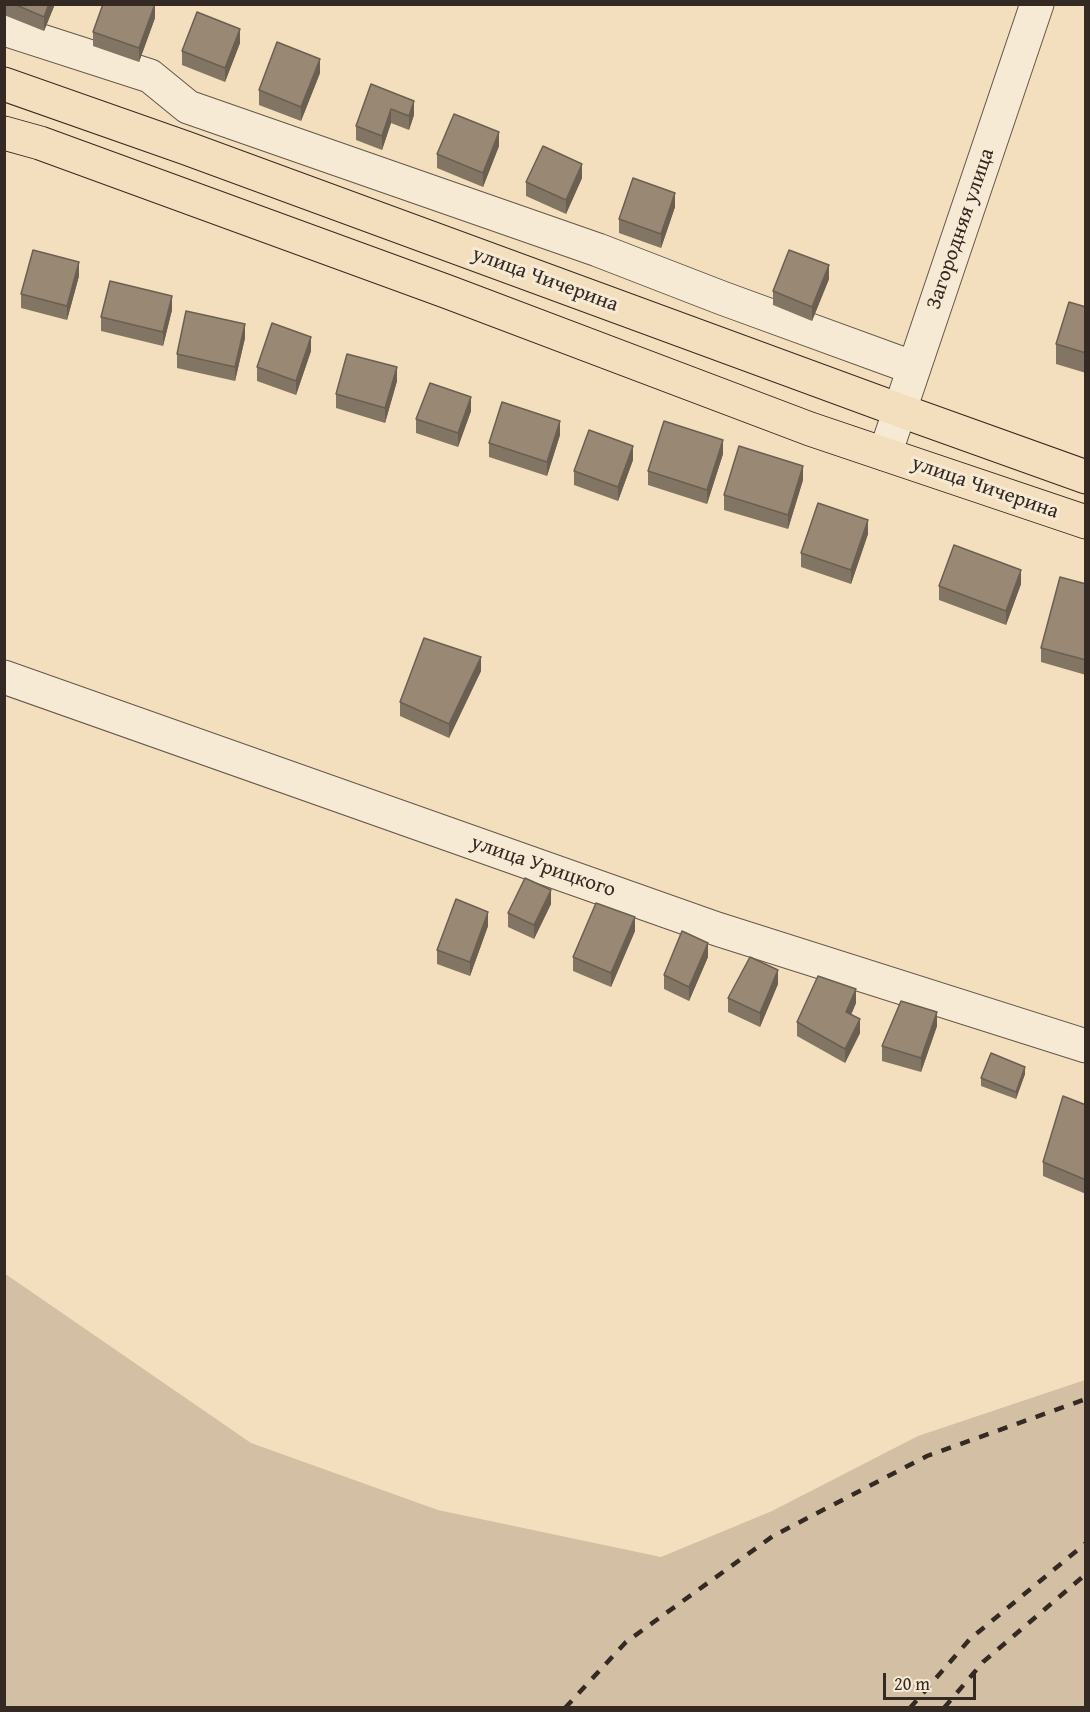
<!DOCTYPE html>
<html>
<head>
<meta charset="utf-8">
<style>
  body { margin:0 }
  #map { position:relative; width:1090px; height:1712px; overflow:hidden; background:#f3dfbe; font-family:"Gentium Book Plus",serif }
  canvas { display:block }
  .frame { position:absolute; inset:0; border:6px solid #352923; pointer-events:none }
  .scale { position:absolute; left:883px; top:1673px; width:93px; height:27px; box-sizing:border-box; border:3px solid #352923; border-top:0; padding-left:8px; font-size:18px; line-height:21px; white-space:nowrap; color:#352923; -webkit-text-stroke:4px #f7ead5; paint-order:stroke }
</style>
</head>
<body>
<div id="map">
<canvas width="1090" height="1712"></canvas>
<div class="frame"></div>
<div class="scale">20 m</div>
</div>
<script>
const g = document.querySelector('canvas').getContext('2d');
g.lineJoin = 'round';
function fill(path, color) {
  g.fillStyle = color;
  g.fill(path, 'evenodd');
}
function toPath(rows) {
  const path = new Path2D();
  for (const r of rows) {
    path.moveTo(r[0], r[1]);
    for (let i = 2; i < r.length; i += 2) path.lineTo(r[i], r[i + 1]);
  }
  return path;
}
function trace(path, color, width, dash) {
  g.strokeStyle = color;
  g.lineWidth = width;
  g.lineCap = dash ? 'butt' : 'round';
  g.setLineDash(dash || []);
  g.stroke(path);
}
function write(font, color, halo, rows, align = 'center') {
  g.font = font + ' "Gentium Book Plus",serif';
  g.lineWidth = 6;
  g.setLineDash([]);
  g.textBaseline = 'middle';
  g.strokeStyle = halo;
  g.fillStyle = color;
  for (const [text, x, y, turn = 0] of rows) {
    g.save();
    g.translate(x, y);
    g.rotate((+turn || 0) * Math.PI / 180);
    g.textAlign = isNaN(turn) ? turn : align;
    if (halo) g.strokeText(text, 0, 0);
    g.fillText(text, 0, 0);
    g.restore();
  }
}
fill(toPath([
  [4,1273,251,1443,438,1510,661,1557,772,1511,918,1436,1085,1380,1085,1707,5,1707]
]), '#d3c0a4');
const minor = toPath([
  [4,29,150,76,188,107,598,250,722,298,914,368],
  [885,454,1037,4],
  [4,677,717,929,1086,1046]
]);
const major = toPath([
  [4,84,186,148,899,410,1086,477],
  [4,133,40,143,448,292,810,429,1086,522]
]);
trace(minor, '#64564a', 35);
trace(major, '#352923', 35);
trace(minor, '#f7ead5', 33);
trace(major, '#f3dfbe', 33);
trace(toPath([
  [565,1708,626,1642,773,1536,927,1456,1086,1399],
  [910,1708,970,1639,1086,1543],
  [944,1708,983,1662,1086,1574]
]), '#352923', 4.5, [10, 10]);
fill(toPath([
  [4,4,55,4,44,31,4,15],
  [155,18,139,62,93,46,93,32],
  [240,43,225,82,182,65,182,51],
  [320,73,301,121,259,105,259,90],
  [371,84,414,115,409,130,391,123,382,150,356,140,356,126],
  [499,146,483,187,437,168,437,154],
  [582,178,566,214,526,196,526,182],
  [675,207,661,248,619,233,619,219],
  [79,276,67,320,21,308,21,294],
  [829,279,812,321,773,305,773,291],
  [1086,307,1086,373,1056,364,1056,344],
  [172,310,163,346,101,331,101,317],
  [245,338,235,381,177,368,177,354],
  [311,351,296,395,257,381,257,367],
  [397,381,385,423,336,408,336,394],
  [471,411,458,447,416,433,416,419],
  [560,435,547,476,489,457,489,443],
  [723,454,707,504,648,485,648,471],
  [633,460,618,501,574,485,574,471],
  [803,480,788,529,724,510,724,495],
  [868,534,851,584,801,567,801,553],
  [1021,584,1006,625,939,600,939,586],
  [1086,584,1086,675,1041,662,1041,648],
  [481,671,449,738,400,716,400,702],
  [551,904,534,939,508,927,508,913],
  [488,926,470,976,437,964,437,950],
  [635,931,611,987,573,971,573,957],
  [708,957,689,1001,664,989,664,975],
  [778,984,760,1027,728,1012,728,998],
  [856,1003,851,1015,860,1033,845,1063,797,1036,797,1022],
  [937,1026,921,1072,882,1061,882,1046],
  [1025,1074,1016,1099,981,1086,981,1078],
  [1086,1105,1086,1194,1043,1176,1043,1162]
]), '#837564');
fill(toPath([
  [49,4,55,4,44,31,44,17],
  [155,4,155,18,139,62,139,48],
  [240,29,240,43,225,82,225,68],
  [320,59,320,73,301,121,301,107],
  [414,101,414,115,409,130,409,116],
  [391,109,391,123,382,150,382,136],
  [499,132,499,146,483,187,483,173],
  [582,164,582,178,566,214,566,200],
  [675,193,675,207,661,248,661,234],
  [79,262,79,276,67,320,67,306],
  [829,265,829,279,812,321,812,307],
  [172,296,172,310,163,346,163,332],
  [245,324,245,338,235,381,235,367],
  [311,337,311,351,296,395,296,381],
  [397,367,397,381,385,423,385,408],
  [471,397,471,411,458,447,458,433],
  [560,421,560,435,547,476,547,462],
  [723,440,723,454,707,504,707,490],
  [633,446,633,460,618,501,618,487],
  [803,466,803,480,788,529,788,515],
  [868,520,868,534,851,584,851,570],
  [1021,570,1021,584,1006,625,1006,611],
  [481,657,481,671,449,738,449,724],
  [551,890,551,904,534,939,534,925],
  [488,912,488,926,470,976,470,962],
  [635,917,635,931,611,987,611,973],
  [708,943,708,957,689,1001,689,987],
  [778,970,778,984,760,1027,760,1013],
  [856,989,856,1003,846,1026,846,1012],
  [937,1012,937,1026,921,1072,921,1058],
  [860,1019,860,1033,845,1063,845,1049],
  [1025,1067,1025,1074,1016,1099,1016,1092]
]), '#6a5f51');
const building = toPath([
  [14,4,49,4,44,17,14,4],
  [103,4,155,4,139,48,93,32,103,4],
  [197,12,240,29,225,68,182,51,197,12],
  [277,42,320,59,301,107,259,90,277,42],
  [371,84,414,101,409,116,391,109,382,136,356,126,371,84],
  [454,114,499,132,483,173,437,154,454,114],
  [543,146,582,164,566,200,526,182,543,146],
  [633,178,675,193,661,234,619,219,633,178],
  [33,250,79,262,67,306,21,294,33,250],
  [789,250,829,265,812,307,773,291,789,250],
  [110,281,172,296,163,332,101,317,110,281],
  [1069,302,1086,307,1086,353,1056,344,1069,302],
  [186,311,245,324,235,367,177,354,186,311],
  [272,323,311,337,296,381,257,367,272,323],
  [347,354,397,367,385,408,336,394,347,354],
  [430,383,471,397,458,433,416,419,430,383],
  [502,402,560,421,547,462,489,443,502,402],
  [664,421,723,440,707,490,648,471,664,421],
  [589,430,633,446,618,487,574,471,589,430],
  [739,446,803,466,788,515,724,495,739,446],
  [818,503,868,520,851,570,801,553,818,503],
  [954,545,1021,570,1006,611,939,586,954,545],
  [1060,577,1086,584,1086,660,1041,648,1060,577],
  [424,638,481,657,449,724,400,702,424,638],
  [525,878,551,890,534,925,508,913,525,878],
  [456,899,488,912,470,962,437,950,456,899],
  [596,903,635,917,611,973,573,957,596,903],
  [682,931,708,943,689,987,664,975,682,931],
  [750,957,778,970,760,1013,728,998,750,957],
  [818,976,856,989,846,1012,860,1019,845,1049,797,1022,818,976],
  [901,1001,937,1012,921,1058,882,1046,901,1001],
  [991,1053,1025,1067,1016,1092,981,1078,991,1053],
  [1063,1096,1086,1105,1086,1180,1043,1162,1063,1096]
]);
fill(building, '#988874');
trace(building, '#6a5f51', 1.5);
write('21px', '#352923', '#f7ead5', [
  ["Загородняя улица",961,229,-71],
  ["улица Чичерина",545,280,20],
  ["улица Чичерина",985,488,19],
  ["улица Урицкого",543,867,19]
]);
</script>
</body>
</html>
